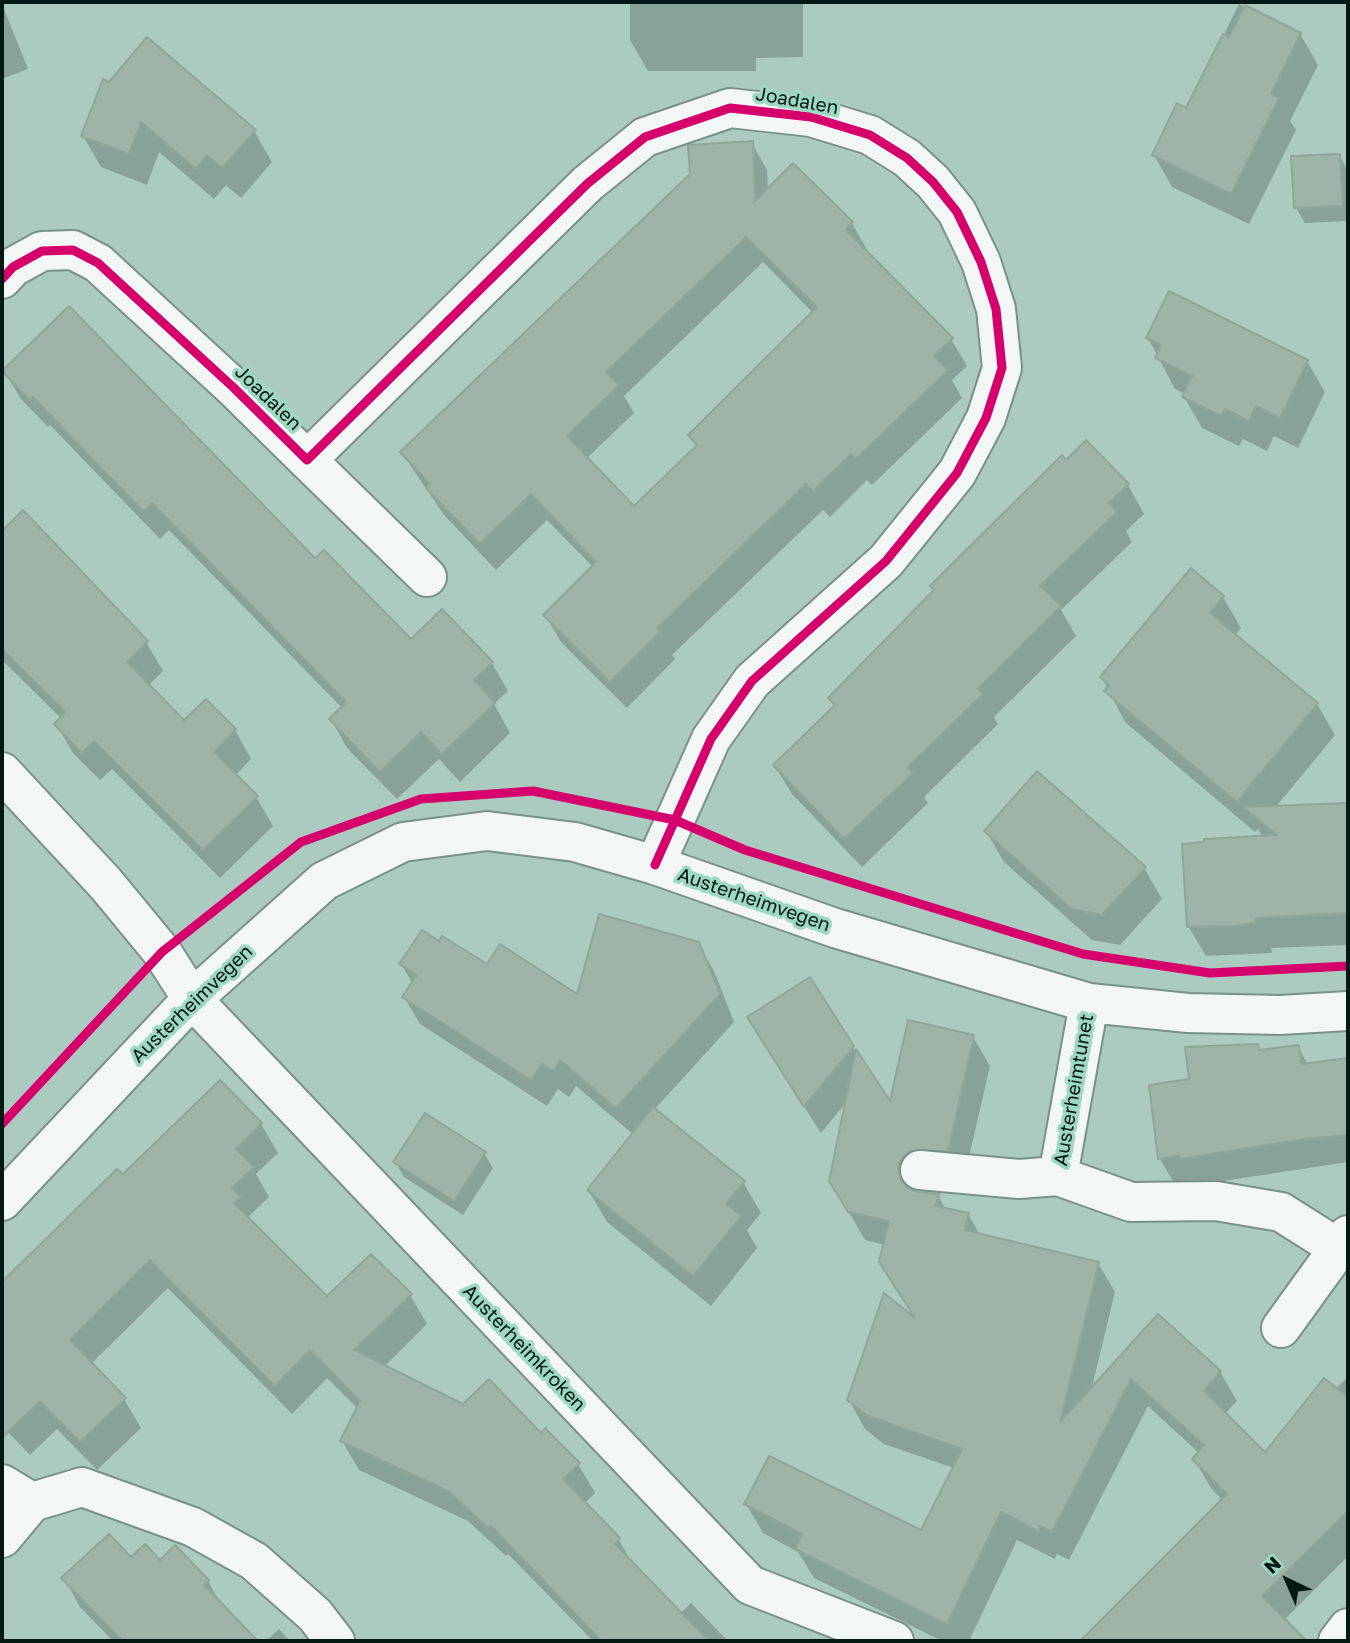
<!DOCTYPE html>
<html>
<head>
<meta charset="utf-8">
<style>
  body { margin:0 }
  #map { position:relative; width:1350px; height:1643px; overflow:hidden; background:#abcbc0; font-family:"Golos Text",sans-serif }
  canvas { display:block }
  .frame { position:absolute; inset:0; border:4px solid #031913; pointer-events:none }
  .north { position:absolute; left:1252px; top:1545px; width:70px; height:70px; -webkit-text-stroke:5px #9ed8c3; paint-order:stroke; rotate:316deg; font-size:19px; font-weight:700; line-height:28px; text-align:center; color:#031913 }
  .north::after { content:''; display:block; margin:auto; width:24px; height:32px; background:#031913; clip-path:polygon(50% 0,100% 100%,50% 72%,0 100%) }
</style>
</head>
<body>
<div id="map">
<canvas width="1350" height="1643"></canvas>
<div class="frame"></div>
<div class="north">N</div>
</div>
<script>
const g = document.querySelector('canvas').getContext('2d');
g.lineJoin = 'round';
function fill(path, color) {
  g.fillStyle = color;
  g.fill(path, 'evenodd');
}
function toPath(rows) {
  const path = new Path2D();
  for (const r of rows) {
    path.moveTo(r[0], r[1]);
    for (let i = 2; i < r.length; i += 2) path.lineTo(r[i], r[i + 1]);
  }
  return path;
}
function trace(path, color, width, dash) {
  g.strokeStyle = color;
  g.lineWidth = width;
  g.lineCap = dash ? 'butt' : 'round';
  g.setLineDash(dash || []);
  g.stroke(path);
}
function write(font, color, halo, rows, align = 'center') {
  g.font = font + ' "Golos Text",sans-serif';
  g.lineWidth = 7;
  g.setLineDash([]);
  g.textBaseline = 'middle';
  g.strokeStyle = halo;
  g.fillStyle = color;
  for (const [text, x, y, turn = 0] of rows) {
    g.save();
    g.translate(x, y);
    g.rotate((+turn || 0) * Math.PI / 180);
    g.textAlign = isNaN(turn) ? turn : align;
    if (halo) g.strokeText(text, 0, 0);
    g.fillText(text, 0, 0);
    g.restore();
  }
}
fill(toPath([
  [630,2,803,2,803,57,756,58,756,71,648,71,630,40],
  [2,4,28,69,2,79],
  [1239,4,1300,34,1318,65,1290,121,1296,130,1249,224,1172,187,1154,155,1187,110],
  [104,82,254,131,272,162,241,198,226,185,214,199,159,152,147,185,101,167,83,136],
  [752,143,767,170,768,190,852,223,867,250,865,252,951,339,967,366,952,380,962,398,872,485,867,480,830,517,823,510,672,655,675,659,627,708,561,642,545,615,593,567,547,520,496,570,444,515,402,453],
  [763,262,813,313,690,436,697,448,634,509,586,459,634,413,624,396],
  [1339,155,1348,171,1348,221,1305,223,1296,208],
  [1148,338,1307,361,1325,392,1298,448,1274,436,1267,451,1243,439,1239,446,1202,428,1184,397,1185,394,1175,389],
  [4,371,315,560,411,642,492,663,508,691,494,704,510,733,460,782,439,759,397,799,347,748,331,719,342,708,169,530,160,539,50,425,48,427,21,399],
  [1066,462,1128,485,1144,514,1126,531,1132,542,1061,610,1076,636,994,717,998,724,924,797,928,803,862,867,792,794,775,766,836,707,830,698],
  [23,512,146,642,163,671,148,686,184,723,206,701,235,730,251,759,235,776,256,797,273,826,220,878,112,769,100,780,73,753,56,724,62,719,2,660,2,534],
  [1223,597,1241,628,1234,636,1317,704,1335,735,1275,808,1348,804,1348,945,1271,948,1272,953,1206,956,1188,926,1263,838,1258,829,1255,832,1125,722,1102,678],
  [986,831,1144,868,1162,899,1120,945,1092,940,1004,862],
  [439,943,487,967,578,996,698,943,714,971,734,1022,654,1110,743,1182,761,1213,747,1230,757,1248,711,1306,607,1222,589,1191,634,1135,576,1086,569,1097,558,1089,547,1106,420,1024,404,997,413,984,401,964],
  [973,1037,990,1066,964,1179,919,1186,916,1193,938,1195,946,1210,968,1214,980,1235,1098,1263,1115,1292,1091,1391,1158,1316,1220,1372,1237,1401,1225,1414,1265,1455,1348,1377,1348,1556,1284,1620,1297,1641,1082,1641,1223,1501,1211,1488,1194,1459,1199,1453,1148,1406,1069,1560,1057,1554,1055,1559,1017,1540,969,1641,942,1641,814,1578,798,1552,763,1533,746,1504,922,1532,954,1468,884,1444,865,1429,849,1400,917,1323,885,1245,865,1240,848,1211,847,1101,821,1133,765,1045,853,1047,891,1106],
  [1257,1046,1261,1052,1298,1047,1308,1065,1348,1060,1348,1162,1197,1185,1175,1185,1160,1159,1150,1086,1191,1081],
  [220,1082,261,1124,278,1153,256,1174,269,1197,249,1216,256,1227,327,1299,410,1295,427,1324,384,1367,463,1406,542,1436,578,1464,595,1493,584,1504,619,1540,635,1568,680,1614,691,1603,728,1641,593,1641,508,1554,506,1556,468,1521,359,1470,342,1441,358,1409,327,1378,292,1414,168,1288,91,1364,124,1399,141,1428,97,1470,57,1429,30,1455,2,1426,2,1307,123,1177],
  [484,1153,493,1168,463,1215,404,1177,395,1162],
  [175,1548,208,1581,223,1608,255,1641,113,1641,80,1607,64,1578,131,1560,160,1562],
  [279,1629,290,1641,266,1641]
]), '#0003');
const building = toPath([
  [1245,5,1301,33,1271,94,1279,98,1231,194,1152,155,1177,103,1186,108,1223,34,1229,37,1245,5],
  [147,37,256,130,222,168,207,155,196,169,141,122,129,154,81,136,103,79,109,82,147,37],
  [753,141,755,201,793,163,853,222,846,230,953,338,934,356,948,370,856,459,851,454,813,491,806,484,657,628,661,631,610,682,543,615,596,562,531,494,480,544,426,488,430,484,400,452,690,174,688,145,753,141],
  [746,237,817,307,688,435,697,445,634,506,567,436,619,385,606,372,746,237],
  [1340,154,1343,206,1294,208,1291,156,1340,154],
  [1169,291,1308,360,1280,418,1256,406,1249,421,1225,409,1222,416,1182,397,1192,376,1155,358,1161,345,1146,338,1169,291],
  [69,306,315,558,324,550,411,639,442,609,493,662,474,680,495,703,442,754,421,732,380,772,329,719,346,702,152,503,143,511,33,397,30,400,2,371,69,306],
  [1086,440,1129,484,1109,503,1117,512,1040,586,1061,606,978,689,983,694,907,768,913,773,844,839,773,765,835,705,828,698,934,590,930,586,1062,455,1066,460,1086,440],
  [23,510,148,641,127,662,184,720,206,699,236,729,214,752,258,796,203,850,94,741,82,753,54,724,66,712,2,649,2,531,23,510],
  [1191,568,1224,596,1210,613,1318,703,1237,802,1104,691,1109,685,1100,677,1191,568],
  [1037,771,1146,867,1102,915,1072,909,984,831,1037,771],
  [1348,803,1348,913,1255,918,1255,923,1234,926,1187,927,1182,844,1204,842,1204,839,1277,835,1243,807,1348,803],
  [599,914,699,942,720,994,616,1108,560,1060,554,1071,542,1064,531,1080,402,997,417,975,399,964,422,930,439,941,442,936,487,964,500,944,577,994,599,914],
  [810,977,854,1046,804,1107,747,1017,810,977],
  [908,1020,974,1035,948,1151,910,1151,903,1157,898,1167,901,1180,907,1187,917,1192,939,1194,936,1206,969,1213,965,1230,1099,1262,1060,1422,1158,1314,1221,1371,1204,1391,1265,1452,1324,1378,1348,1397,1348,1511,1262,1596,1307,1641,1080,1641,1227,1494,1192,1459,1204,1445,1131,1379,1052,1532,1040,1526,1038,1531,1001,1512,947,1624,795,1549,802,1534,744,1504,769,1456,921,1530,962,1449,866,1415,847,1400,884,1293,915,1318,879,1262,889,1221,848,1212,829,1181,856,1049,890,1101,908,1020],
  [1258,1044,1259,1050,1299,1045,1301,1064,1348,1058,1348,1135,1304,1139,1180,1159,1179,1156,1158,1159,1149,1085,1189,1079,1185,1047,1258,1044],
  [220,1080,262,1123,236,1149,254,1167,232,1188,241,1197,234,1203,327,1296,371,1254,412,1294,354,1350,463,1404,489,1379,541,1433,545,1428,580,1463,563,1479,620,1538,615,1544,709,1641,602,1641,491,1526,488,1528,450,1492,340,1441,360,1401,310,1350,275,1386,150,1260,70,1340,126,1398,80,1442,40,1401,2,1438,2,1282,117,1169,123,1174,220,1080],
  [653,1107,745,1181,726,1204,741,1216,693,1276,587,1190,653,1107],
  [425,1113,486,1152,454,1201,393,1162,425,1113],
  [109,1534,131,1557,145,1544,160,1560,175,1545,209,1580,204,1585,258,1641,123,1641,61,1578,109,1534]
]);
fill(building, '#9eb4a9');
trace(building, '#90a69b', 2);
const minor = toPath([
  [2,279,13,267,42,251,73,250,98,263,234,388,307,460,587,184,645,137,730,108,811,117,870,135,907,158,933,182,957,212,981,262,996,309,1002,368,986,418,957,473,886,561,752,681,711,739,655,865],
  [307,460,427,577],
  [2,772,106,884,162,952,192,999,750,1585,894,1641],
  [1089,1003,1058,1176,1131,1202,1216,1201,1281,1212,1338,1248],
  [920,1170,1019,1179,1058,1176],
  [2,1201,192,999,324,881,403,842,487,831,575,842,655,865,835,928,1089,1003,1188,1013,1280,1015,1348,1011],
  [1281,1328,1348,1235],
  [2,1484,32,1502],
  [2,1538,32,1502,82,1487,193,1527,254,1561,315,1615,335,1641],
  [1338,1641,1348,1628]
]);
trace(minor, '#789189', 42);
trace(minor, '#f2f7f6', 38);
trace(toPath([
  [2,279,13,267,42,251,73,250,98,263,234,388,307,460,587,184,645,137,730,108,811,117,870,135,907,158,933,182,957,212,981,262,996,309,1002,368,986,418,957,473,886,561,752,681,711,739,655,865],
  [2,1124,162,952,301,842,421,799,533,791,675,820,745,850,1083,954,1210,973,1348,966]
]), '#d6006c', 9);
write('19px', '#031913', '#9ed8c3', [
  ["Joadalen",797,101,10],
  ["Joadalen",268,398,44],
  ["Austerheimvegen",754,900,19],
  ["Austerheimvegen",192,1004,-44],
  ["Austerheimtunet",1074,1090,-80],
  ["Austerheimkroken",524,1348,46]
]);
</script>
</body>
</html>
